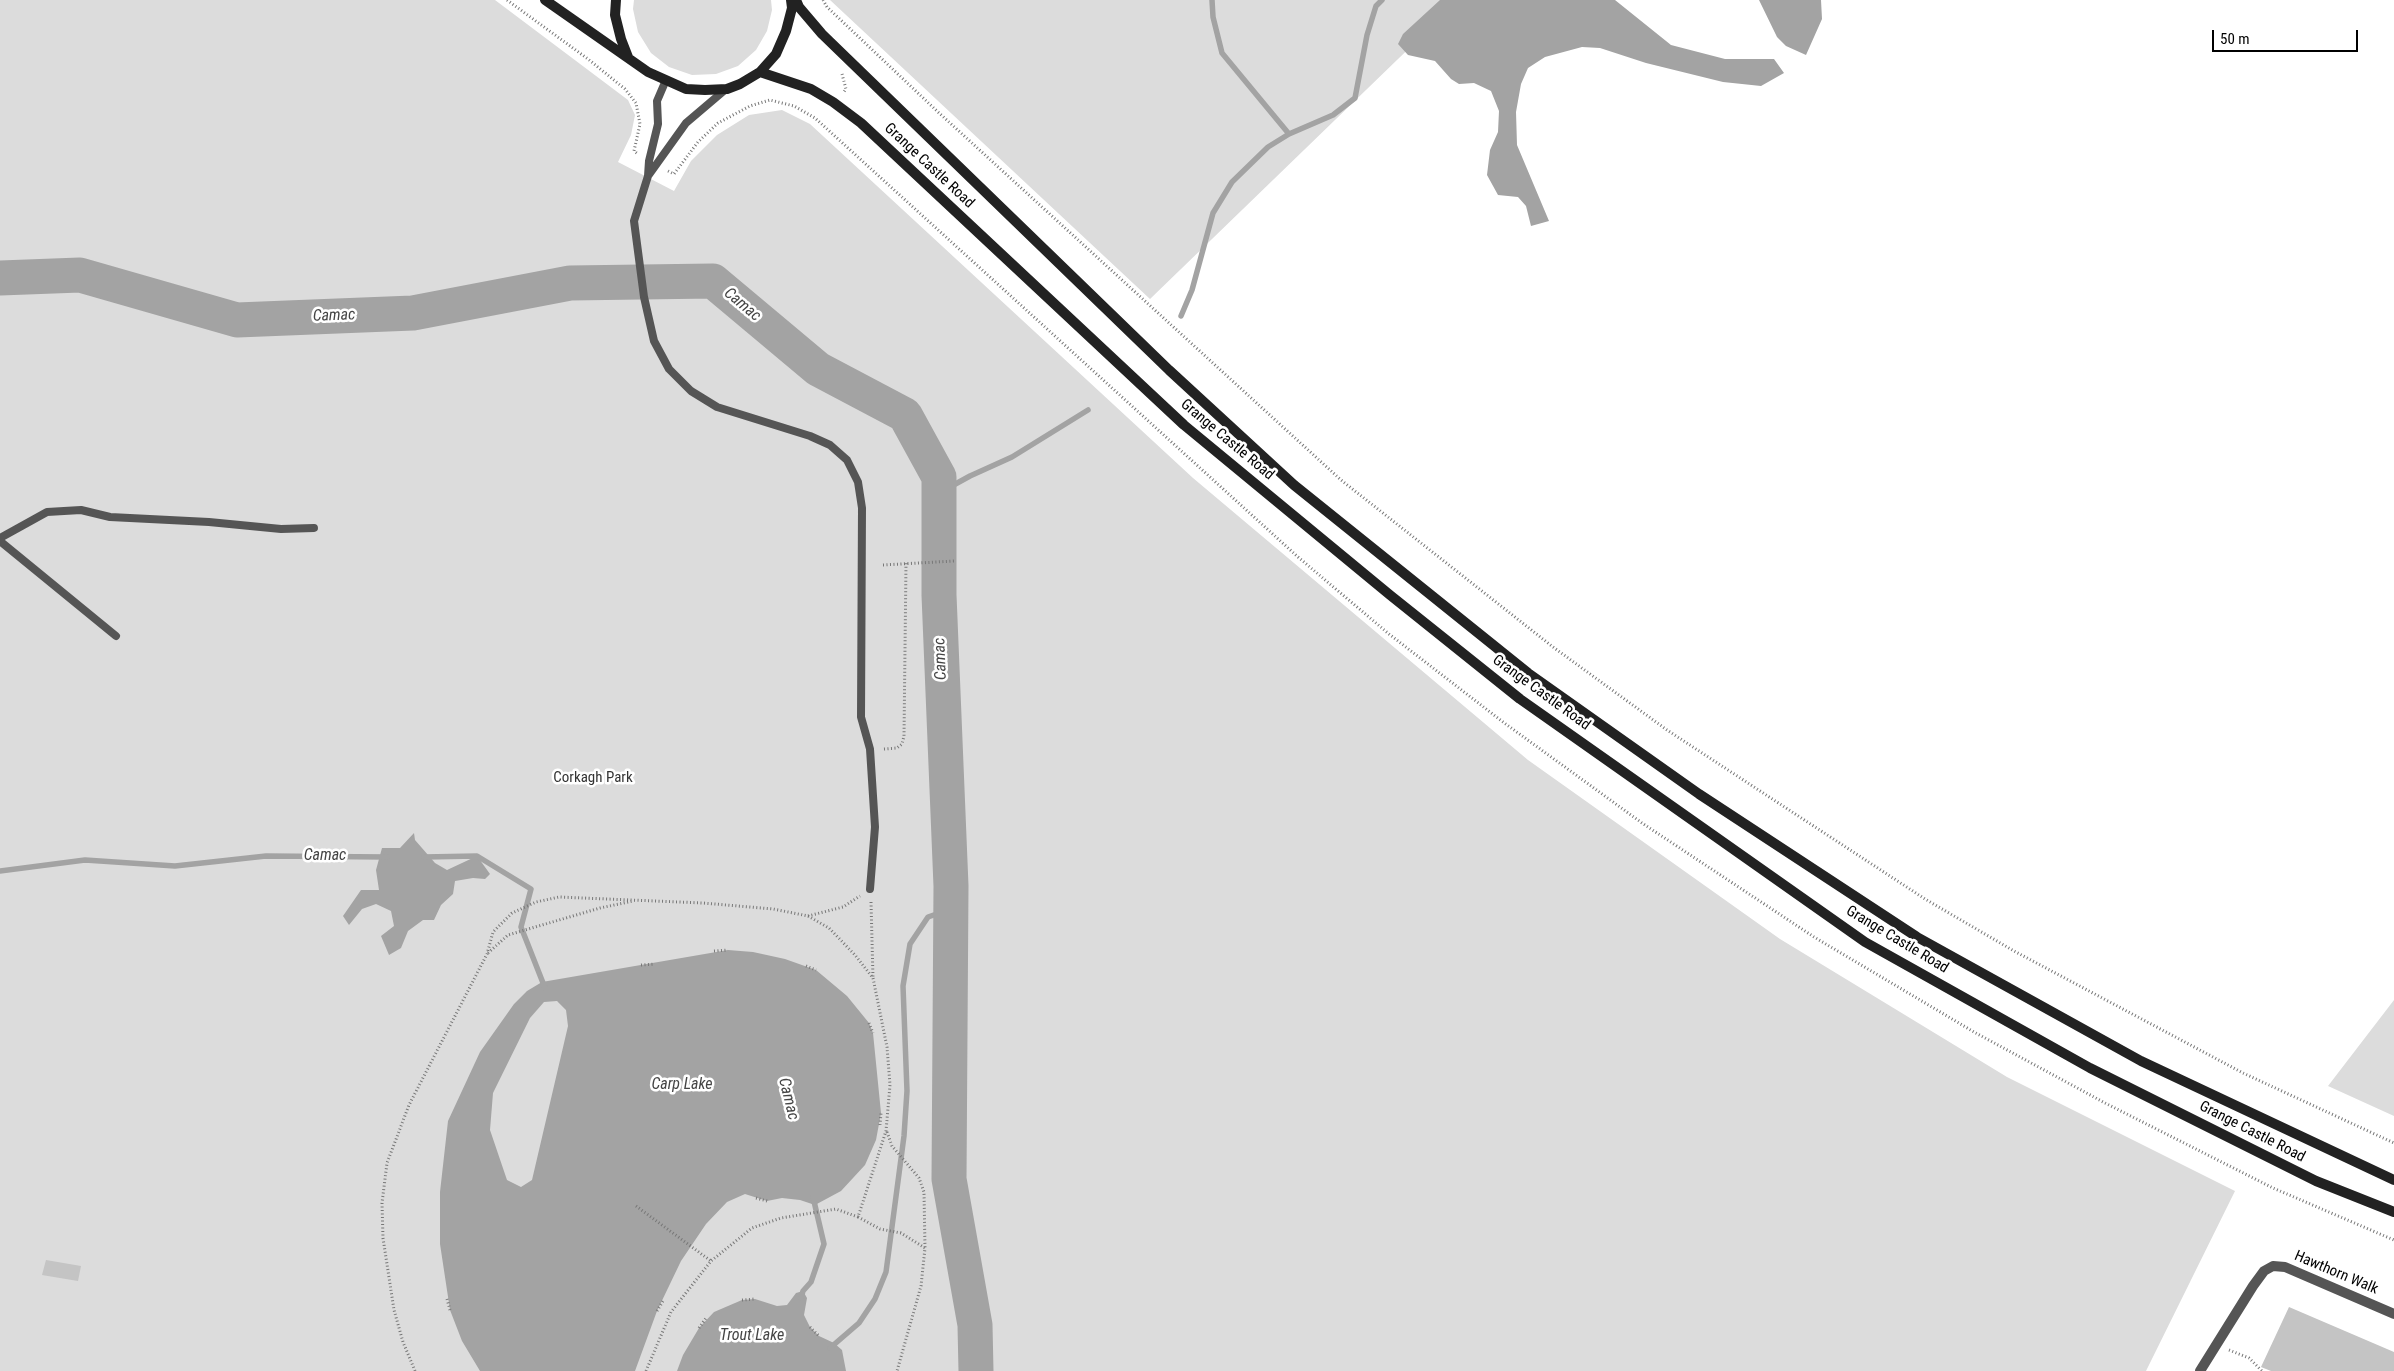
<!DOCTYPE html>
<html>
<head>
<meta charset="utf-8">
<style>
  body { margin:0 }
  #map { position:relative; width:2394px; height:1371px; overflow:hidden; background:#fff; font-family:"Roboto Condensed",sans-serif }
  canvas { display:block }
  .scale { position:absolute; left:2212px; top:30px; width:146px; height:22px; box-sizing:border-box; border:2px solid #000; border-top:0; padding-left:6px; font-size:15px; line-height:18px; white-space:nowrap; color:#000; -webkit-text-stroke:4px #fff; paint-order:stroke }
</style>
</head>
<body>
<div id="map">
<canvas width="2394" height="1371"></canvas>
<div class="scale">50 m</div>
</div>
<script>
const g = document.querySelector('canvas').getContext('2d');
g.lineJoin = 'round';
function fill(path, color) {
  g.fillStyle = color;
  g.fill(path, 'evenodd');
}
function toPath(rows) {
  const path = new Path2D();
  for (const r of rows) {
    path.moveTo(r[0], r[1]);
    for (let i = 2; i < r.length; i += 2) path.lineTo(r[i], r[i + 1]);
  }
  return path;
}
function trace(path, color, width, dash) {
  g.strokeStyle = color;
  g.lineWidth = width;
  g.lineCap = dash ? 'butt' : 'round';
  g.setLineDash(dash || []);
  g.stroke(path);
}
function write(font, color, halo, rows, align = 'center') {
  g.font = font + ' "Roboto Condensed",sans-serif';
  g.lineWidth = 5;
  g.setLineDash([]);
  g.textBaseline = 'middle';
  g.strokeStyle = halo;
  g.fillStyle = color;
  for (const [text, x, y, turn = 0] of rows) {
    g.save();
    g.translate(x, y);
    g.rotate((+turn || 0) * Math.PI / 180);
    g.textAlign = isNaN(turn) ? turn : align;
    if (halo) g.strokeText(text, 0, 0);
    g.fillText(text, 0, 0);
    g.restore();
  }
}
fill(toPath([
  [0,0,495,0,628,100,635,115,631,135,618,162,674,191,691,161,717,135,749,115,782,110,810,124,1193,478,1528,760,1780,939,2007,1077,2235,1191,2146,1371,0,1371],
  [634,0,771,0,772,10,767,31,756,50,738,66,716,74,692,75,669,67,651,53,638,32,633,9],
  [830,0,1459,0,1150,299],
  [2394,1000,2394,1116,2328,1086]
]), '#dcdcdc');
fill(toPath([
  [1440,0,1615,0,1671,45,1725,59,1774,59,1784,73,1761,86,1723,82,1646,63,1600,48,1582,47,1545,57,1528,68,1521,84,1516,112,1517,145,1549,221,1531,226,1526,206,1518,197,1498,195,1487,175,1490,150,1498,132,1499,111,1491,91,1474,83,1459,84,1451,79,1435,61,1408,55,1398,44,1403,34],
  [1759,0,1821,0,1822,19,1806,55,1786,46,1777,37],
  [414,833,415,840,435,863,447,870,477,856,490,874,485,879,473,878,455,881,453,894,441,905,434,920,423,920,408,931,401,948,389,955,381,936,394,926,391,911,376,904,362,909,349,925,343,916,361,890,379,890,376,870,382,848,400,848],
  [728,950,753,952,785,959,816,970,847,996,869,1023,873,1033,881,1113,876,1140,865,1165,841,1191,815,1205,800,1200,782,1198,767,1201,745,1194,727,1202,706,1224,681,1261,657,1311,635,1371,480,1371,462,1341,450,1310,440,1244,440,1192,448,1121,480,1052,514,1004,527,991,542,982],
  [557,1001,566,1010,568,1026,532,1180,521,1187,507,1180,490,1130,493,1093,530,1018,544,1002],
  [803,1291,807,1298,804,1315,810,1327,819,1336,834,1343,842,1350,846,1371,677,1371,683,1355,699,1328,714,1312,742,1300,755,1299,777,1306,787,1305,796,1293]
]), '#a3a3a3');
trace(toPath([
  [1212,0,1213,17,1222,53,1289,134],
  [1181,316,1192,290,1213,213,1232,182,1268,147,1289,134,1333,115,1355,98,1367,35,1376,6,1382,0],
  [939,493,970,476,1012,457,1088,410],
  [424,857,477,856,531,889,521,927,545,988],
  [0,871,85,860,175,866,266,856,387,857],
  [801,1298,803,1291,811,1282,824,1244,813,1197],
  [830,1348,859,1323,875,1299,886,1272,904,1136,907,1091,903,986,910,944,928,917,951,909]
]), '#a3a3a3', 5.5);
trace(toPath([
  [0,278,80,275,237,320,413,313,570,283,713,281,818,369,905,415,939,477,939,595,951,886,949,1179,975,1325,976,1371]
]), '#a3a3a3', 35);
fill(toPath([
  [46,1260,81,1266,78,1281,42,1275],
  [2289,1307,2394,1352,2394,1371,2271,1371,2261,1367]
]), '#c4c4c4');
trace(toPath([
  [507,0,588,59,625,89,636,103,640,124,634,151,638,154],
  [823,0,827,7,938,112,1341,480,1553,647,1667,730,1925,899,2014,951,2243,1073,2394,1143],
  [842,74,846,89,843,93],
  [668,171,674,174,698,142,718,123,750,106,770,100,794,106,815,118,1298,557,1389,634,1503,722,1642,823,1814,937,1974,1032,2105,1103,2273,1188,2394,1240],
  [883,565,954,561],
  [884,749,897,748,902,744,904,736,906,563],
  [871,902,873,978],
  [808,916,843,907,860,896],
  [714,951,728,950],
  [488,953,508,935,600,908,633,901],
  [641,965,655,964],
  [806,966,816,970],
  [869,1023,873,1033],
  [880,1125,881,1113],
  [887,1132,892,1146,919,1178,924,1192,925,1248],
  [756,1198,767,1201],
  [636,1206,711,1261],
  [447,1299,450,1310],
  [742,1300,755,1299],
  [657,1311,663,1301],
  [810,1327,819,1336],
  [699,1328,706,1318],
  [2229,1350,2249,1358,2262,1371],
  [415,1371,403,1342,394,1310,383,1238,382,1203,387,1163,409,1105,487,954,493,932,512,913,536,902,559,897,703,903,773,909,808,916,829,928,855,955,873,978,887,1047,890,1085,886,1131,858,1217,880,1229,901,1233,925,1248,921,1286,897,1371],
  [646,1371,671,1312,711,1261,752,1228,781,1218,836,1209,858,1217]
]), '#777', 3, [1, 2.5]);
trace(toPath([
  [666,80,657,101,658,124,649,161,648,176,634,221,644,297,654,341,669,369,691,391,717,407,810,436,830,445,847,460,858,482,862,508,861,717,870,749,875,827,870,889],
  [648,176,686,123,726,89],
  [0,538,47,512,81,510,110,517,209,522,281,529,314,528],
  [0,541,116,636]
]), '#555', 8);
trace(toPath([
  [2200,1371,2253,1286,2264,1271,2273,1266,2285,1267,2394,1314]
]), '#555', 10);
trace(toPath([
  [545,0,648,72,686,89,705,90,727,89,740,84,760,72,776,54,786,31,792,8,791,0],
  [616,0,615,15,621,39,628,57],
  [796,0,799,7,822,34,1169,370,1294,485,1528,673,1699,794,1917,937,2141,1061,2394,1180],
  [760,72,811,89,833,102,861,123,1184,425,1390,595,1520,699,1865,942,2090,1068,2316,1181,2394,1212]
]), '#222', 10);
write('15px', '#000', '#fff', [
  ["Grange Castle Road",929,166,43],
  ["Grange Castle Road",1227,440,40],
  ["Grange Castle Road",1541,693,36],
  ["Grange Castle Road",1897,940,31],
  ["Grange Castle Road",2252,1132,27],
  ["Hawthorn Walk",2336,1273,23]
]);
write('15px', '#333', '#fff', [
  ["Corkagh Park",593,778]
]);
write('italic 16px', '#444', '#fff', [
  ["Camac",742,305,40],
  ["Camac",334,316,-2],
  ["Camac",941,659,-92],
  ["Camac",325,856],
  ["Carp Lake",682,1085],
  ["Camac",788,1099,76],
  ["Trout Lake",752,1336]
]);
</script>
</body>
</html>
